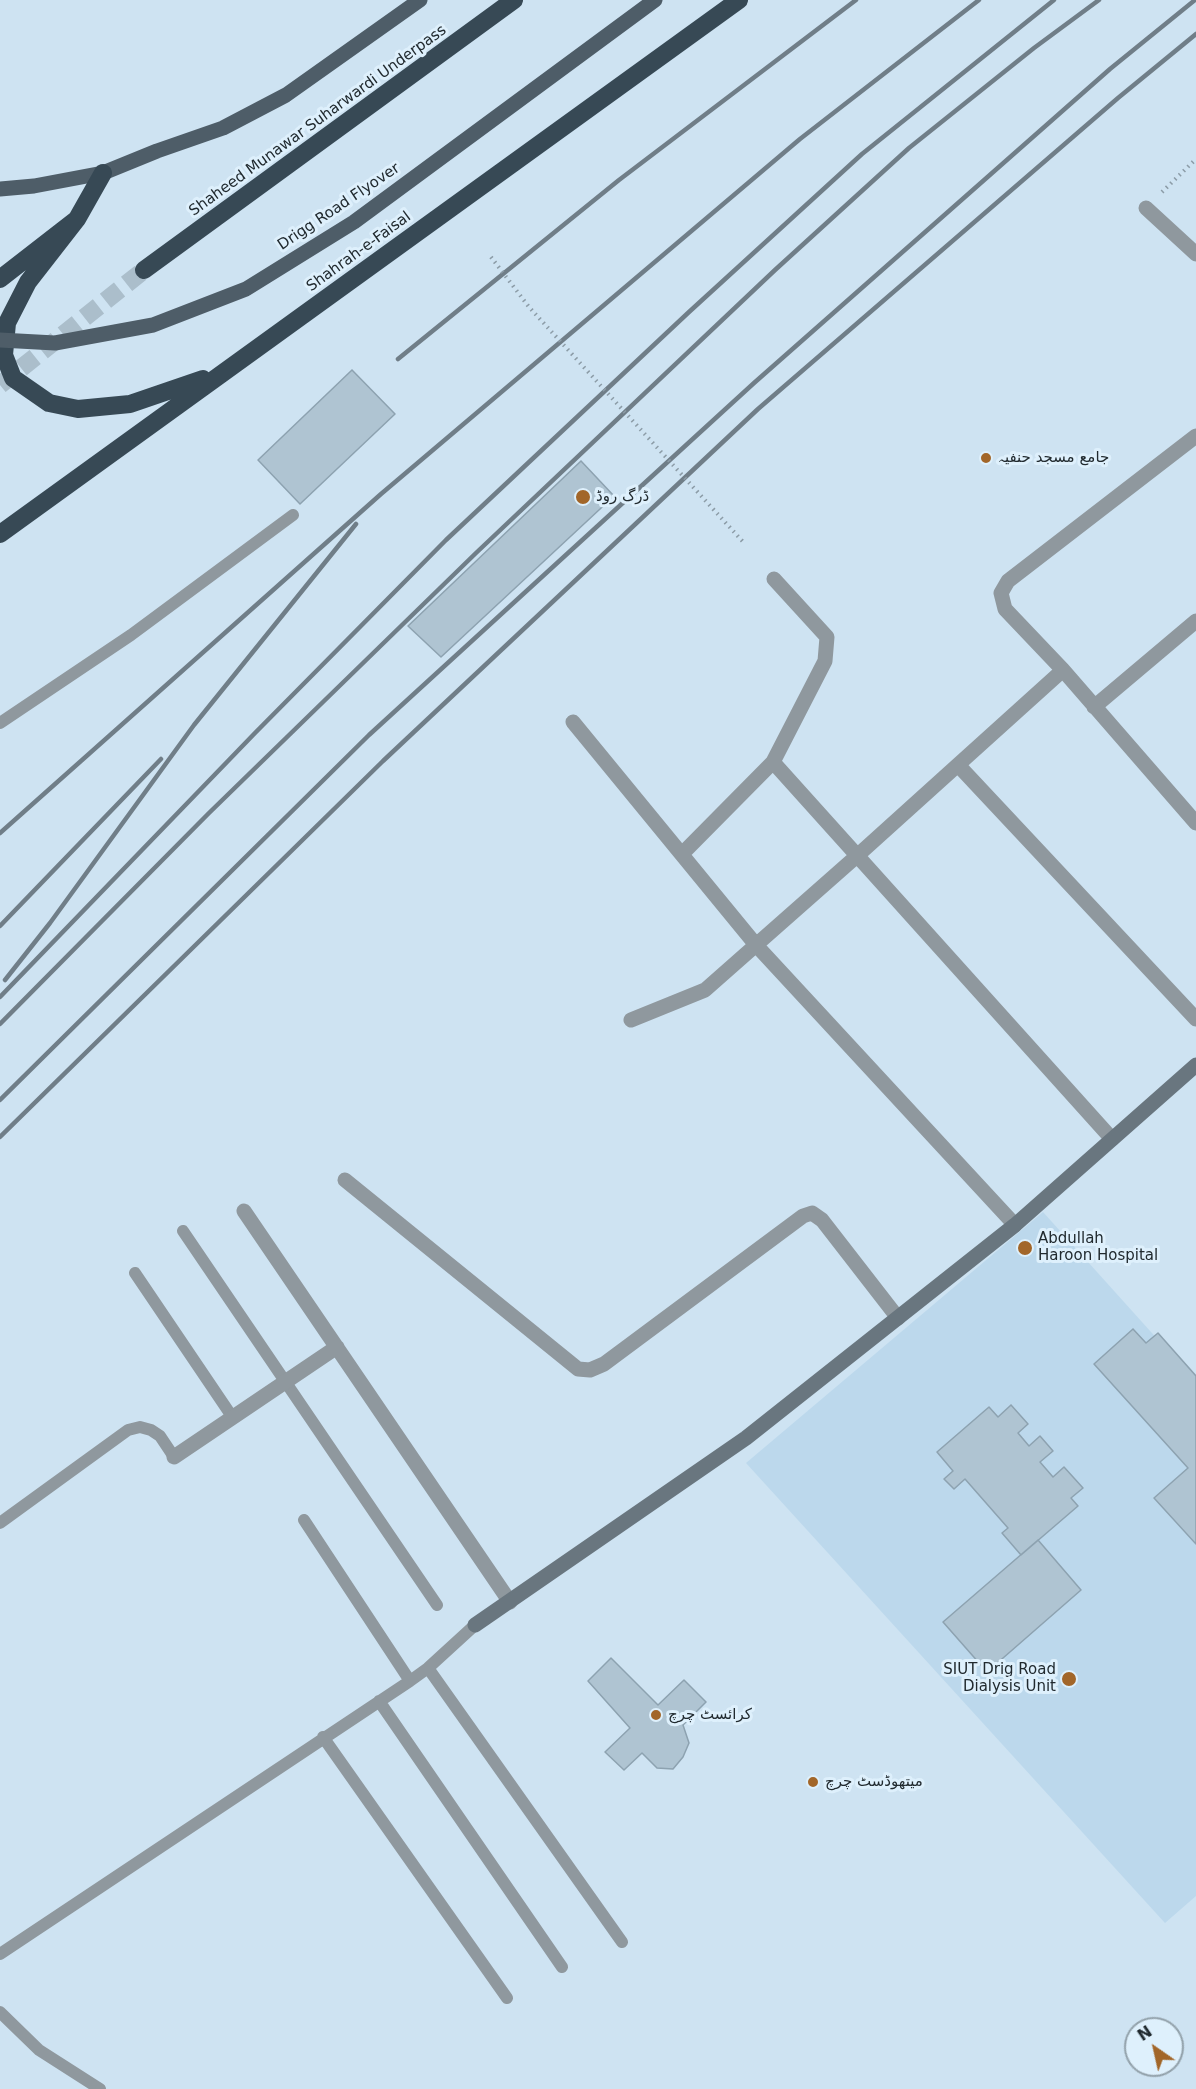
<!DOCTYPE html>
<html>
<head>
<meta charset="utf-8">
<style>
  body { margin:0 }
  #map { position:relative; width:1196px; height:2089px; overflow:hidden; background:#cee3f2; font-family:"DejaVu Sans",sans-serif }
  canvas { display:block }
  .north { position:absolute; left:1124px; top:2017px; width:60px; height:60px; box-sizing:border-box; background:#def0fc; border:2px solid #92a1aa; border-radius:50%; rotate:326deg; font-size:16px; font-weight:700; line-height:24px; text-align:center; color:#212a2f }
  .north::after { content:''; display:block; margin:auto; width:21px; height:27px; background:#a26629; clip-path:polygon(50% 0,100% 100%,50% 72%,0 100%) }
</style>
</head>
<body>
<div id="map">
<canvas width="1196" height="2089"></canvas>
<div class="north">N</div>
</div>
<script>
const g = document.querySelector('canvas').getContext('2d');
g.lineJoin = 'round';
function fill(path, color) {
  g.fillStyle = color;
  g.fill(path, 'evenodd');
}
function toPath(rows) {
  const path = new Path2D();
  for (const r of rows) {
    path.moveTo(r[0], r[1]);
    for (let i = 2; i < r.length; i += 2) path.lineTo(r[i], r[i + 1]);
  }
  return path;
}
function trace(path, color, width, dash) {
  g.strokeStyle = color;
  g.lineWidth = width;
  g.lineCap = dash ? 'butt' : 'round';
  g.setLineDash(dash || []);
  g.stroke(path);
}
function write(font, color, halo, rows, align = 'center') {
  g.font = font + ' "DejaVu Sans","Noto Naskh Arabic",sans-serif';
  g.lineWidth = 6;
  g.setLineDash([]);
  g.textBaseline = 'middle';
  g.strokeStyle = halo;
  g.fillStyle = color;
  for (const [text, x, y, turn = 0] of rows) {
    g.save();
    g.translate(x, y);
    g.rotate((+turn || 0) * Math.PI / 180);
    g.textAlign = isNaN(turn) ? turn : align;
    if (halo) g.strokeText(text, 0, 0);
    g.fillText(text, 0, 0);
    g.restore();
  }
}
fill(toPath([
  [1043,1212,1196,1382,1196,1896,1165,1923,746,1463]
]), '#bcd8ec');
const building = toPath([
  [352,370,395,414,300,504,258,460,352,370],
  [581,461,614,496,441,657,408,626,581,461],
  [1133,1329,1146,1343,1158,1333,1196,1376,1196,1544,1154,1498,1188,1468,1094,1364,1133,1329],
  [1011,1405,1028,1424,1018,1433,1029,1446,1040,1436,1053,1451,1040,1462,1053,1477,1064,1467,1083,1488,1071,1498,1078,1506,1021,1555,1002,1533,1008,1528,965,1479,954,1489,944,1479,953,1471,937,1452,989,1407,998,1417,1011,1405],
  [1038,1540,1081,1590,987,1672,943,1622,1038,1540],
  [611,1658,658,1705,684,1680,706,1702,683,1725,689,1743,683,1757,673,1769,657,1768,642,1753,624,1770,605,1752,630,1728,588,1681,611,1658]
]);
fill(building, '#afc4d2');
trace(building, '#8da2b0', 1.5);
trace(toPath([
  [0,385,144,270]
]), '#abbecb', 18, [18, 9]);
trace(toPath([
  [1162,192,1196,159]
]), '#8c9ca7', 4, [1.5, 4.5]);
trace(toPath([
  [0,723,131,635,293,515],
  [183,1231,437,1605],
  [135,1273,233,1418],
  [304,1520,410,1681],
  [0,1523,128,1430,140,1427,151,1430,160,1436,174,1457],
  [428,1668,622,1942],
  [379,1701,562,1967],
  [323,1737,507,1998],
  [0,1954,410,1681,428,1668,475,1625],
  [0,2012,39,2050,100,2089]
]), '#8f989e', 12);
trace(toPath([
  [1146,208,1196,254],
  [1196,436,1008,581,1001,593,1005,609,1063,670,1196,823],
  [774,579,827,637,825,661,773,762,1112,1139],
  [1094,707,1196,621],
  [573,722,756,945,1015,1225],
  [958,765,1196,1019],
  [682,854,773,762],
  [631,1020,705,990,858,855,1063,670],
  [345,1180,578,1369,590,1370,604,1364,803,1216,812,1213,822,1220,898,1318],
  [244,1211,510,1602],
  [174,1457,337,1347]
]), '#8f989e', 15);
trace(toPath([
  [475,1625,746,1438,1015,1225,1196,1065]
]), '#69767f', 15);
trace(toPath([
  [0,189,34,186,103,173,157,151,223,128,286,95,420,0]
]), '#4e5d68', 15);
trace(toPath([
  [77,219,28,282,7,323,4,355,13,378,49,403,78,409,130,404,203,379],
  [144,270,514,0],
  [0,279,77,219,103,173],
  [0,534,739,0]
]), '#374955', 18);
trace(toPath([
  [398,359,619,180,856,0],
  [0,833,381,494,800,139,979,0],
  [0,926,161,759],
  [5,980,50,923,194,725,356,524],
  [0,997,255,733,446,540,689,312,862,154,1054,0],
  [0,1024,209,813,476,553,775,270,909,148,1034,48,1099,0],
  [0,1100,369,735,754,383,1110,69,1195,0],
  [0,1137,383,761,758,409,1118,98,1196,34]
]), '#707e88', 4.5);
trace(toPath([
  [491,257,529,307,745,544]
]), '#8c9ca7', 4, [1.5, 4.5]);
trace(toPath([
  [0,340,55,343,153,325,246,289,354,222,655,0]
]), '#4e5d68', 15);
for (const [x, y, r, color] of [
  [986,458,6,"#a26629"],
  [583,497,8,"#a26629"],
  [1025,1248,8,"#a26629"],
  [1069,1679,8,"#a26629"],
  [656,1715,6,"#a26629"],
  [813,1782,6,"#a26629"]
]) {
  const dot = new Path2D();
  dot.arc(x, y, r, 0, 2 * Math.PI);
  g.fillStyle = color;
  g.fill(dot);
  trace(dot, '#def0fc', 2);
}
write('15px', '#212a2f', '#def0fc', [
  ["Shaheed Munawar Suharwardi Underpass",318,121,-36],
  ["Drigg Road Flyover",339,207,-34],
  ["Shahrah-e-Faisal",359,252,-36]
]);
write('15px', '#212a2f', '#def0fc', [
  ["جامع مسجد حنفیہ",998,458],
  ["ڈرگ روڈ",596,497],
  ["Abdullah",1038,1239],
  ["Haroon Hospital",1038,1256],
  ["SIUT Drig Road",1056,1670,"right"],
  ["Dialysis Unit",1056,1687,"right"],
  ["کرائسٹ چرچ",668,1715],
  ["میتھوڈسٹ چرچ",825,1782]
], 'left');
</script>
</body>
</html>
